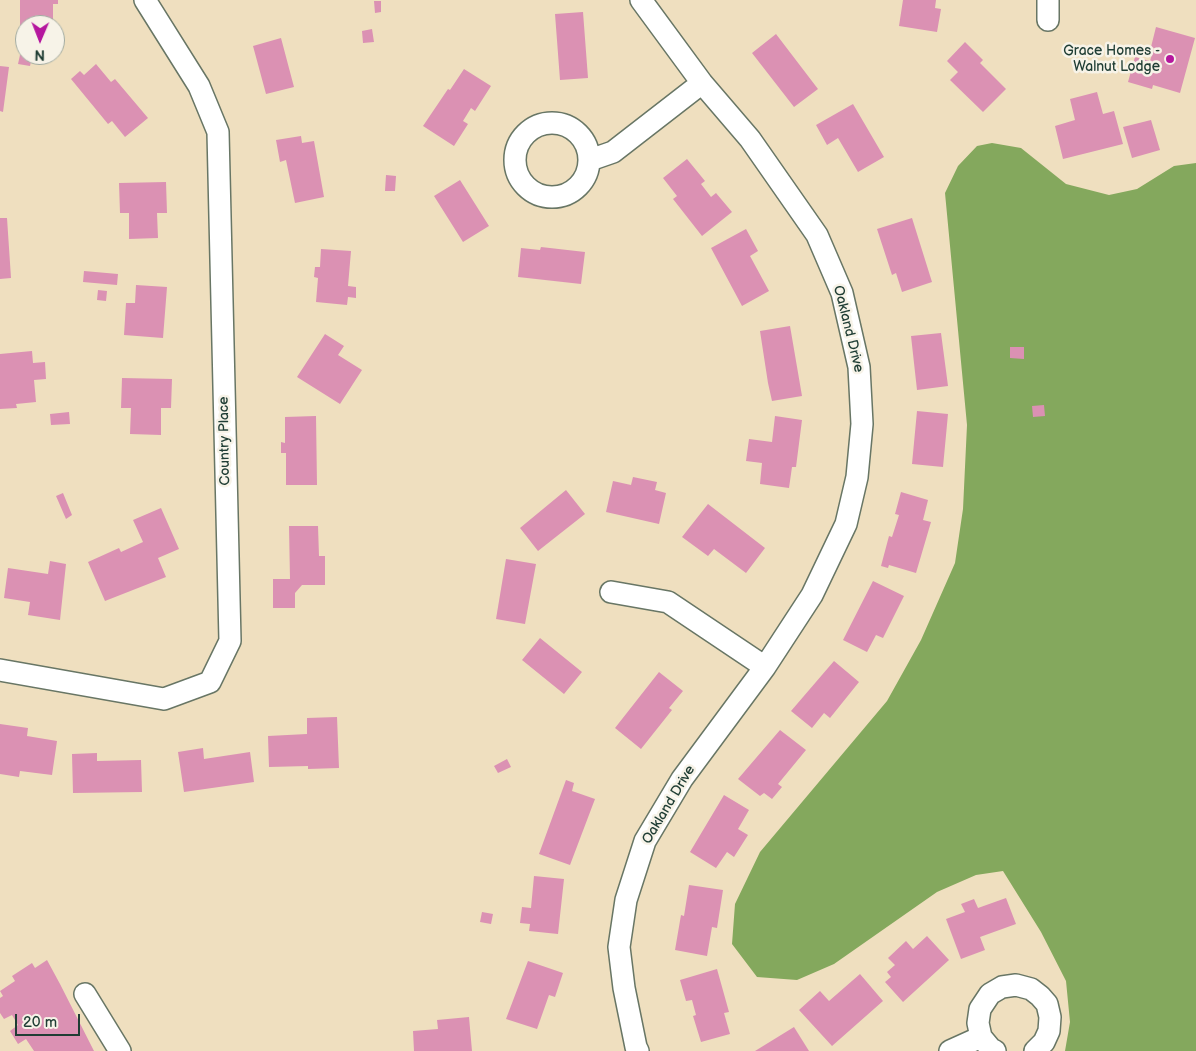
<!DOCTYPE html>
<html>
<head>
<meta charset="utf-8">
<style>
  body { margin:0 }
  #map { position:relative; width:1196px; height:1051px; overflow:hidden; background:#efdfbf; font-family:"Balsamiq Sans",sans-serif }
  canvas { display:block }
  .north { position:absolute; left:15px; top:15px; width:50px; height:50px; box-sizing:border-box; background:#f7f3e8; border:1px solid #a1aaa0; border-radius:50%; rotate:181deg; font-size:14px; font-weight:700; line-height:20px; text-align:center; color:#1f3d34 }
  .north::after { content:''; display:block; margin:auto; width:18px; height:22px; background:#b5179e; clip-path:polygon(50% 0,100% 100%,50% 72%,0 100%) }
  .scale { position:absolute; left:15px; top:1014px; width:65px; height:22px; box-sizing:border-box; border:2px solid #1f3d34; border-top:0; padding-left:6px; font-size:15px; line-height:18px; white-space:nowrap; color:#1f3d34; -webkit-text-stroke:4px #f7f3e8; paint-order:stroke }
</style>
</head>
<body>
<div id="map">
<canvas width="1196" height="1051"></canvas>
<div class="north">N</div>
<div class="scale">20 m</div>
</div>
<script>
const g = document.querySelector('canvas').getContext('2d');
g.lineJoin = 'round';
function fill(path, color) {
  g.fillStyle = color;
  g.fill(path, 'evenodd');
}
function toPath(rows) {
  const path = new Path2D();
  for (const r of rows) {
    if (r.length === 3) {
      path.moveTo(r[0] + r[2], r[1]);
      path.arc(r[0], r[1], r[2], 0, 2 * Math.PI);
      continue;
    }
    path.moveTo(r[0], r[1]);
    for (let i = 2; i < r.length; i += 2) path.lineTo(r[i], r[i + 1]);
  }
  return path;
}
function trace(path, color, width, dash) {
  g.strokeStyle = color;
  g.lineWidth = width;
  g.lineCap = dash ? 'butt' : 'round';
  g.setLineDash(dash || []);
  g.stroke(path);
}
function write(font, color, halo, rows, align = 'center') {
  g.font = font + ' "Balsamiq Sans",sans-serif';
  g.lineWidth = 5;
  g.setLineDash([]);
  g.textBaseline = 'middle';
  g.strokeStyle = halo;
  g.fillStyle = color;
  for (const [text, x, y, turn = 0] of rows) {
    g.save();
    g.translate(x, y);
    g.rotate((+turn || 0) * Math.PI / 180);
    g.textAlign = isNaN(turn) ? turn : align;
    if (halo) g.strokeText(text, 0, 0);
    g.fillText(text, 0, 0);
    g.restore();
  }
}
fill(toPath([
  [992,143,1021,148,1066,184,1109,195,1137,189,1174,166,1196,163,1196,1051,1065,1051,1070,1022,1066,981,1041,932,1003,871,976,875,937,892,834,964,797,980,757,977,732,944,735,904,760,852,887,701,921,640,955,563,963,509,967,425,945,193,958,166,977,146]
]), '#84a85d');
fill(toPath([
  [20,0,58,0,58,4,53,4,53,25,25,25,25,32,20,32],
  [903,0,936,0,935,8,941,9,937,32,899,26],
  [374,1,381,1,381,12,375,13],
  [583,12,588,78,560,80,555,14],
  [1156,27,1195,38,1180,93,1153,85,1152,89,1128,82,1135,57,1150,61,1154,48,1151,47],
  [372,29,374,42,363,43,362,31],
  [776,34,818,89,794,107,752,53],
  [281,38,294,87,266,94,253,46],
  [965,42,983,60,980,63,1006,89,983,112,950,80,958,72,947,61],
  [20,55,32,57,30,66,18,64],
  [96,64,111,82,115,79,148,118,125,137,112,121,108,124,71,79,80,71,84,75],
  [0,66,9,67,3,112,0,111],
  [464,69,491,86,475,111,471,108,463,121,468,124,454,146,423,126,448,89,450,90],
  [1097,92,1103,114,1114,111,1123,144,1063,159,1055,126,1075,120,1070,99],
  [853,104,884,157,858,172,838,138,827,145,816,125],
  [1151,120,1160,150,1132,158,1123,127],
  [301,136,302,143,314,141,324,197,295,203,286,160,280,162,276,140],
  [687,159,705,181,701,184,711,197,716,193,732,212,702,236,673,199,677,196,663,178],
  [386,175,396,176,395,191,385,191],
  [460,180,489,226,463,242,434,196],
  [166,182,167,213,157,213,158,238,129,239,129,213,120,213,119,183],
  [0,218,7,218,11,278,0,279],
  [912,218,932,282,902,292,896,273,892,275,877,229],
  [746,229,758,251,750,256,769,291,742,306,711,248],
  [541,247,585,252,581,284,518,277,521,248,540,250],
  [321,249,351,251,348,286,356,287,356,298,348,297,347,305,316,302,318,278,314,277,315,267,320,267],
  [84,271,118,274,117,285,83,282],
  [136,285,167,287,163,338,124,335,126,303,135,303],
  [98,290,107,291,106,301,97,300],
  [790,326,802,396,772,401,768,383,760,331],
  [941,333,948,386,917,390,911,336],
  [325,334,344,346,338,355,362,370,340,404,297,377],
  [1010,347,1024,347,1024,359,1010,358],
  [32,351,33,363,45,362,46,379,34,380,36,402,16,404,17,408,0,409,0,354],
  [122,378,172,379,171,408,161,408,161,435,130,434,131,408,121,408],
  [1044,405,1045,416,1033,417,1032,406],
  [917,411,948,414,943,467,912,464],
  [69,412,70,424,51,425,50,414],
  [316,416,317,485,286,485,286,453,281,453,281,442,285,443,285,417],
  [775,416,802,420,796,467,792,467,789,488,760,484,762,463,746,461,749,439,772,442],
  [633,477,657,482,655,490,666,493,659,524,606,512,613,481,631,485],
  [566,490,585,514,538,551,520,528],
  [901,492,928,500,923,520,931,522,916,573,889,565,888,568,881,566,889,536,892,537,899,515,895,514],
  [63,493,72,515,66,519,56,496],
  [708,504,765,548,746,573,714,549,708,556,682,537],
  [161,508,179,549,158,558,166,577,105,601,88,562,119,548,121,552,143,542,133,520],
  [289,526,318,526,319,556,325,556,325,585,302,585,295,593,295,608,273,608,273,579,290,579],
  [506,559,536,564,525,624,496,619],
  [50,561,66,564,60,620,28,615,30,602,4,598,8,568,48,574],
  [873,581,904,596,883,638,876,635,867,652,843,640],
  [540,638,582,672,564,694,522,660],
  [834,661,859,682,830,718,824,713,812,728,791,711],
  [659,672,683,691,669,708,672,710,641,749,615,728],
  [337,717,339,768,308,769,308,766,269,767,268,736,307,734,307,718],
  [0,724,28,728,27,736,57,741,52,775,20,771,19,777,0,774],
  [780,730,806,750,778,784,782,787,772,799,764,793,760,796,738,779],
  [203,748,204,759,250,752,254,782,184,792,178,752],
  [97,753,97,761,141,760,142,792,73,793,72,754],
  [507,759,511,767,498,773,494,766],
  [566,780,574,783,572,791,595,799,570,865,539,854],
  [724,795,749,810,738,829,748,835,734,857,727,852,716,868,690,852],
  [534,876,564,879,558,934,529,931,530,924,520,923,522,907,531,908],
  [689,885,723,890,717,928,712,927,707,956,675,950,681,915,684,916],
  [1006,898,1016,924,980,937,985,950,961,959,946,919,965,912,961,904,974,899,978,908],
  [482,912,493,914,491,924,480,922],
  [927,936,949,960,903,1002,885,982,891,977,887,972,895,965,888,958,906,941,913,949],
  [47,960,60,984,94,1051,34,1051,26,1039,18,1044,10,1031,18,1025,12,1015,4,1019,0,1013,0,998,3,996,0,991,15,981,12,976,32,963,35,968],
  [528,961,563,973,555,997,549,995,537,1029,506,1019],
  [717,969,729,1012,724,1013,730,1034,701,1042,693,1016,696,1015,692,1000,686,1001,680,980],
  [860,974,883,1001,832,1046,799,1010,820,991,829,1001],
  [469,1017,472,1051,414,1051,413,1031,438,1029,437,1020],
  [794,1027,809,1051,755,1051]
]), '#db91b3');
const minor = toPath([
  [1048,20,1048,0],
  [552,160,37],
  [590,160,613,152,702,83],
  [611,592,668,602,765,667],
  [0,670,164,699,210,682,230,641,218,132,199,86,145,0],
  [85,994,120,1051],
  [638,1051,636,1047,624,988,619,947,626,900,645,841,682,779,765,667,812,595,846,524,857,477,862,424,859,367,842,293,817,235,750,139,702,83,641,0],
  [950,1051,981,1037],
  [995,1051,991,1049,981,1037,978,1023,980,1009,990,994,1002,987,1016,985,1031,989,1040,996,1047,1004,1050,1017,1049,1031,1044,1042,1035,1051]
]);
trace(minor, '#687665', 24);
trace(minor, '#fff', 21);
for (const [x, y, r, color] of [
  [1170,59,5,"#b5179e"]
]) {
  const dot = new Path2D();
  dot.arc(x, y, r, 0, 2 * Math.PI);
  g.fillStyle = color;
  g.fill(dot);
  trace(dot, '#f7f3e8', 2);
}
write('14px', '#1f3d34', '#f7f3e8', [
  ["Grace Homes -",1160,51],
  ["Walnut Lodge",1160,67]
], 'right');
write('14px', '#1f3d34', '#f7f3e8', [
  ["Oakland Drive",848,329,76],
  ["Country Place",225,441,-91],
  ["Oakland Drive",669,805,-59]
]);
</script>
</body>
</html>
